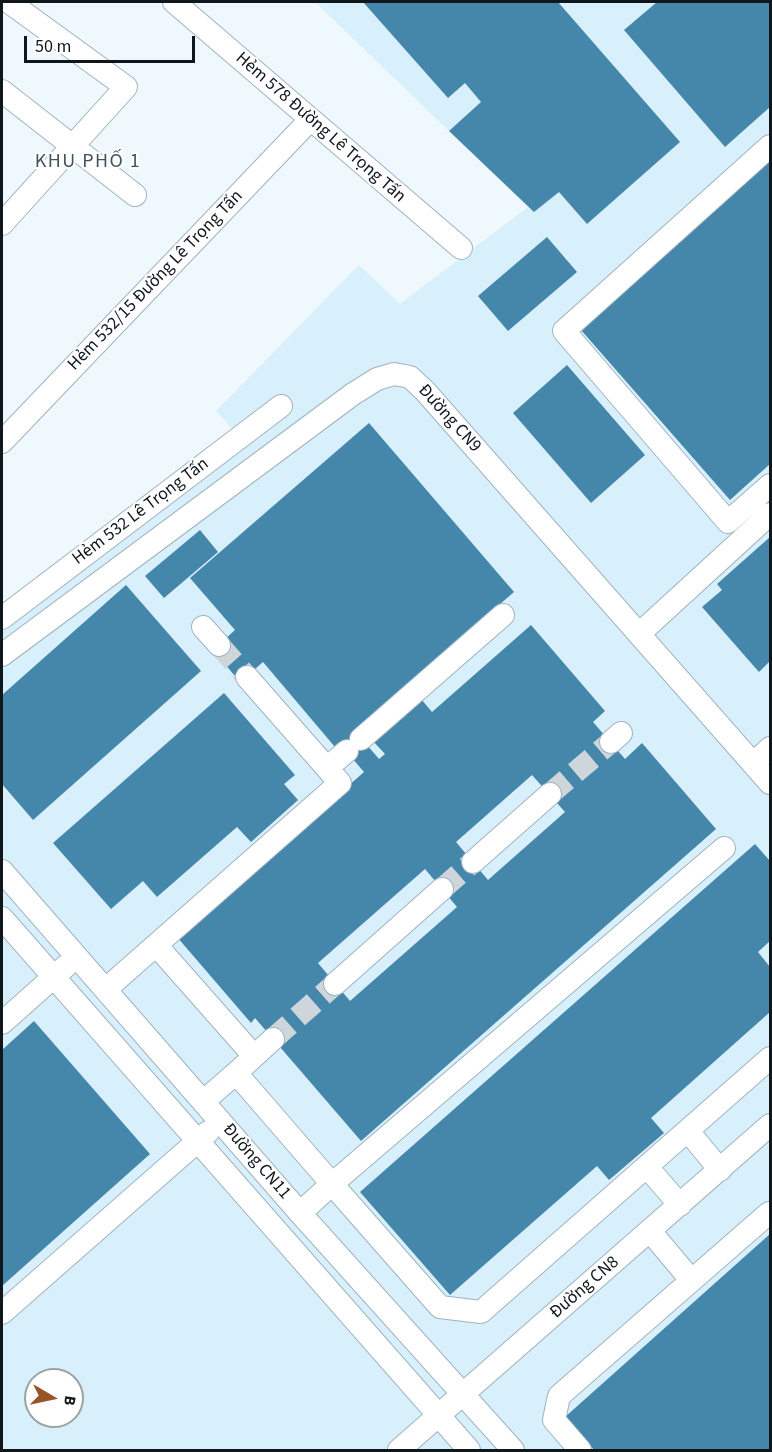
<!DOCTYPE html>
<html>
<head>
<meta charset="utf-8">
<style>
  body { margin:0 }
  #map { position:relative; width:772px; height:1452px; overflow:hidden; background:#eff8fd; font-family:"Source Sans 3",sans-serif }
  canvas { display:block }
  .frame { position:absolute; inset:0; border:3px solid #10171b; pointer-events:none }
  .north { position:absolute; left:24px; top:1368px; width:60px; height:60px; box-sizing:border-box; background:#fff; border:2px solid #9fa2a4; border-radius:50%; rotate:99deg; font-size:16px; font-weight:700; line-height:24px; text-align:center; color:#10171b }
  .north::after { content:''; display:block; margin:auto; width:21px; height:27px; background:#985328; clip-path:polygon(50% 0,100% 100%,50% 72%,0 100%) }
  .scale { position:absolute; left:24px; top:36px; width:171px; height:27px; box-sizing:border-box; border:3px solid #10171b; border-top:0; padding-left:8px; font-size:18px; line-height:21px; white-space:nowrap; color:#10171b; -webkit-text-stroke:4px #fff; paint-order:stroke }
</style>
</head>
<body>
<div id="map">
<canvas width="772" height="1452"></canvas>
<div class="frame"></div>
<div class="north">B</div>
<div class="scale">50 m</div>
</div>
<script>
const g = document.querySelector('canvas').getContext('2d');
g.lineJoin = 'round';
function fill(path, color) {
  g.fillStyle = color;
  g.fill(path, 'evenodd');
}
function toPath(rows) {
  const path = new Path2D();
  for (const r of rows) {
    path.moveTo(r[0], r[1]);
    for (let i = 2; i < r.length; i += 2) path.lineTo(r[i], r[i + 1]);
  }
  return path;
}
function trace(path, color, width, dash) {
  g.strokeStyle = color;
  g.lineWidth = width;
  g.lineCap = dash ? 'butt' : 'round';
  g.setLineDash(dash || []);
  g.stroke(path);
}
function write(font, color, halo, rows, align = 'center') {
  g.font = font + ' "Source Sans 3",sans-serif';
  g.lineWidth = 4.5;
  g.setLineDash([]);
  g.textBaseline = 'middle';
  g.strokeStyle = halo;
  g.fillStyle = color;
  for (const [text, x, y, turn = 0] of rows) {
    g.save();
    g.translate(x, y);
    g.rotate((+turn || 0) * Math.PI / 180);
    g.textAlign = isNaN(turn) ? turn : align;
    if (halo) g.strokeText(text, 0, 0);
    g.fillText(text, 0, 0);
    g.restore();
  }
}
fill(toPath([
  [315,2,770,2,770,1450,2,1450,2,626,240,437,216,411,359,265,400,304,528,207],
  [36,1380,72,1380,72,1416,36,1416]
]), '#d8effc');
fill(toPath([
  [363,2,558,2,680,142,587,224,559,192,534,212,449,131,481,102,465,83,448,98],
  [657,2,770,2,770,107,725,147,624,30],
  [770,161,770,464,730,500,581,330],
  [547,237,577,272,508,331,478,296],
  [567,365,645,455,591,503,513,413],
  [369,423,514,592,354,730,379,759,385,754,373,741,421,699,432,712,531,625,605,711,593,722,625,759,642,743,716,829,361,1141,255,1018,251,1023,177,937,364,772,339,743,335,747,263,662,240,682,213,650,235,630,190,578],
  [532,775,565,812,488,880,456,842],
  [425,869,457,907,350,1001,318,963],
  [200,530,218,552,164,598,145,576],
  [770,537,770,661,759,672,702,607,722,590,717,584],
  [126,585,201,671,33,820,2,784,2,695],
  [224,693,295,775,284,784,298,800,251,842,237,827,157,897,143,881,111,909,53,843],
  [755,844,770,861,770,941,758,952,770,967,770,1012,651,1118,664,1133,609,1180,597,1166,450,1295,360,1192],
  [34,1021,150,1154,2,1286,2,1050],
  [770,1234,770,1450,594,1450,565,1417]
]), '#4587aa');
trace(toPath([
  [219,645,247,677],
  [550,794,611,742],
  [442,889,473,862],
  [273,1039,335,984]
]), '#ced6db', 22, [22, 11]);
const minor = toPath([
  [174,2,461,248],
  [2,91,135,195],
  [770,146,564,331,728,522,770,485],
  [2,224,126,87,9,2],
  [2,442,310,120],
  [2,618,281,406],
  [203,627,219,645],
  [639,634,770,514],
  [2,655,353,394,377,379,394,374,410,377,425,391,770,783],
  [361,739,503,615],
  [611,742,621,733],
  [754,763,770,748],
  [327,768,347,751],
  [473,862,550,794],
  [2,871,300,1213,513,1450],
  [2,918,469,1450],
  [156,945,254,1056],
  [335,984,442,889],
  [106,989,340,783,247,677],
  [2,1023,66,966],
  [273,1039,236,1073,332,1184,724,848],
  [204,1101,236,1073],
  [688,1131,720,1170],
  [647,1167,680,1205],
  [300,1213,332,1184,440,1307,481,1312,770,1058],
  [650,1231,691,1280],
  [2,1313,208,1132],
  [399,1450,770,1125],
  [580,1450,554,1420,559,1396,769,1213,770,1215]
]);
trace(minor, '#a0b3bf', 24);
trace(minor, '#fff', 22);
write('18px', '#10171b', '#fff', [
  ["Hẻm 578 Đường Lê Trọng Tấn",320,128,41],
  ["Hẻm 532/15 Đường Lê Trọng Tấn",156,281,-46],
  ["Đường CN9",449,419,48],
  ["Hẻm 532 Lê Trọng Tấn",141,512,-37],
  ["Đường CN11",256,1162,49],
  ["Đường CN8",585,1288,-41]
]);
g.letterSpacing = '1.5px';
write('20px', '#41535d', '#fff', [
  ["KHU PHỐ 1",88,163]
]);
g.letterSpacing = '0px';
</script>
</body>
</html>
